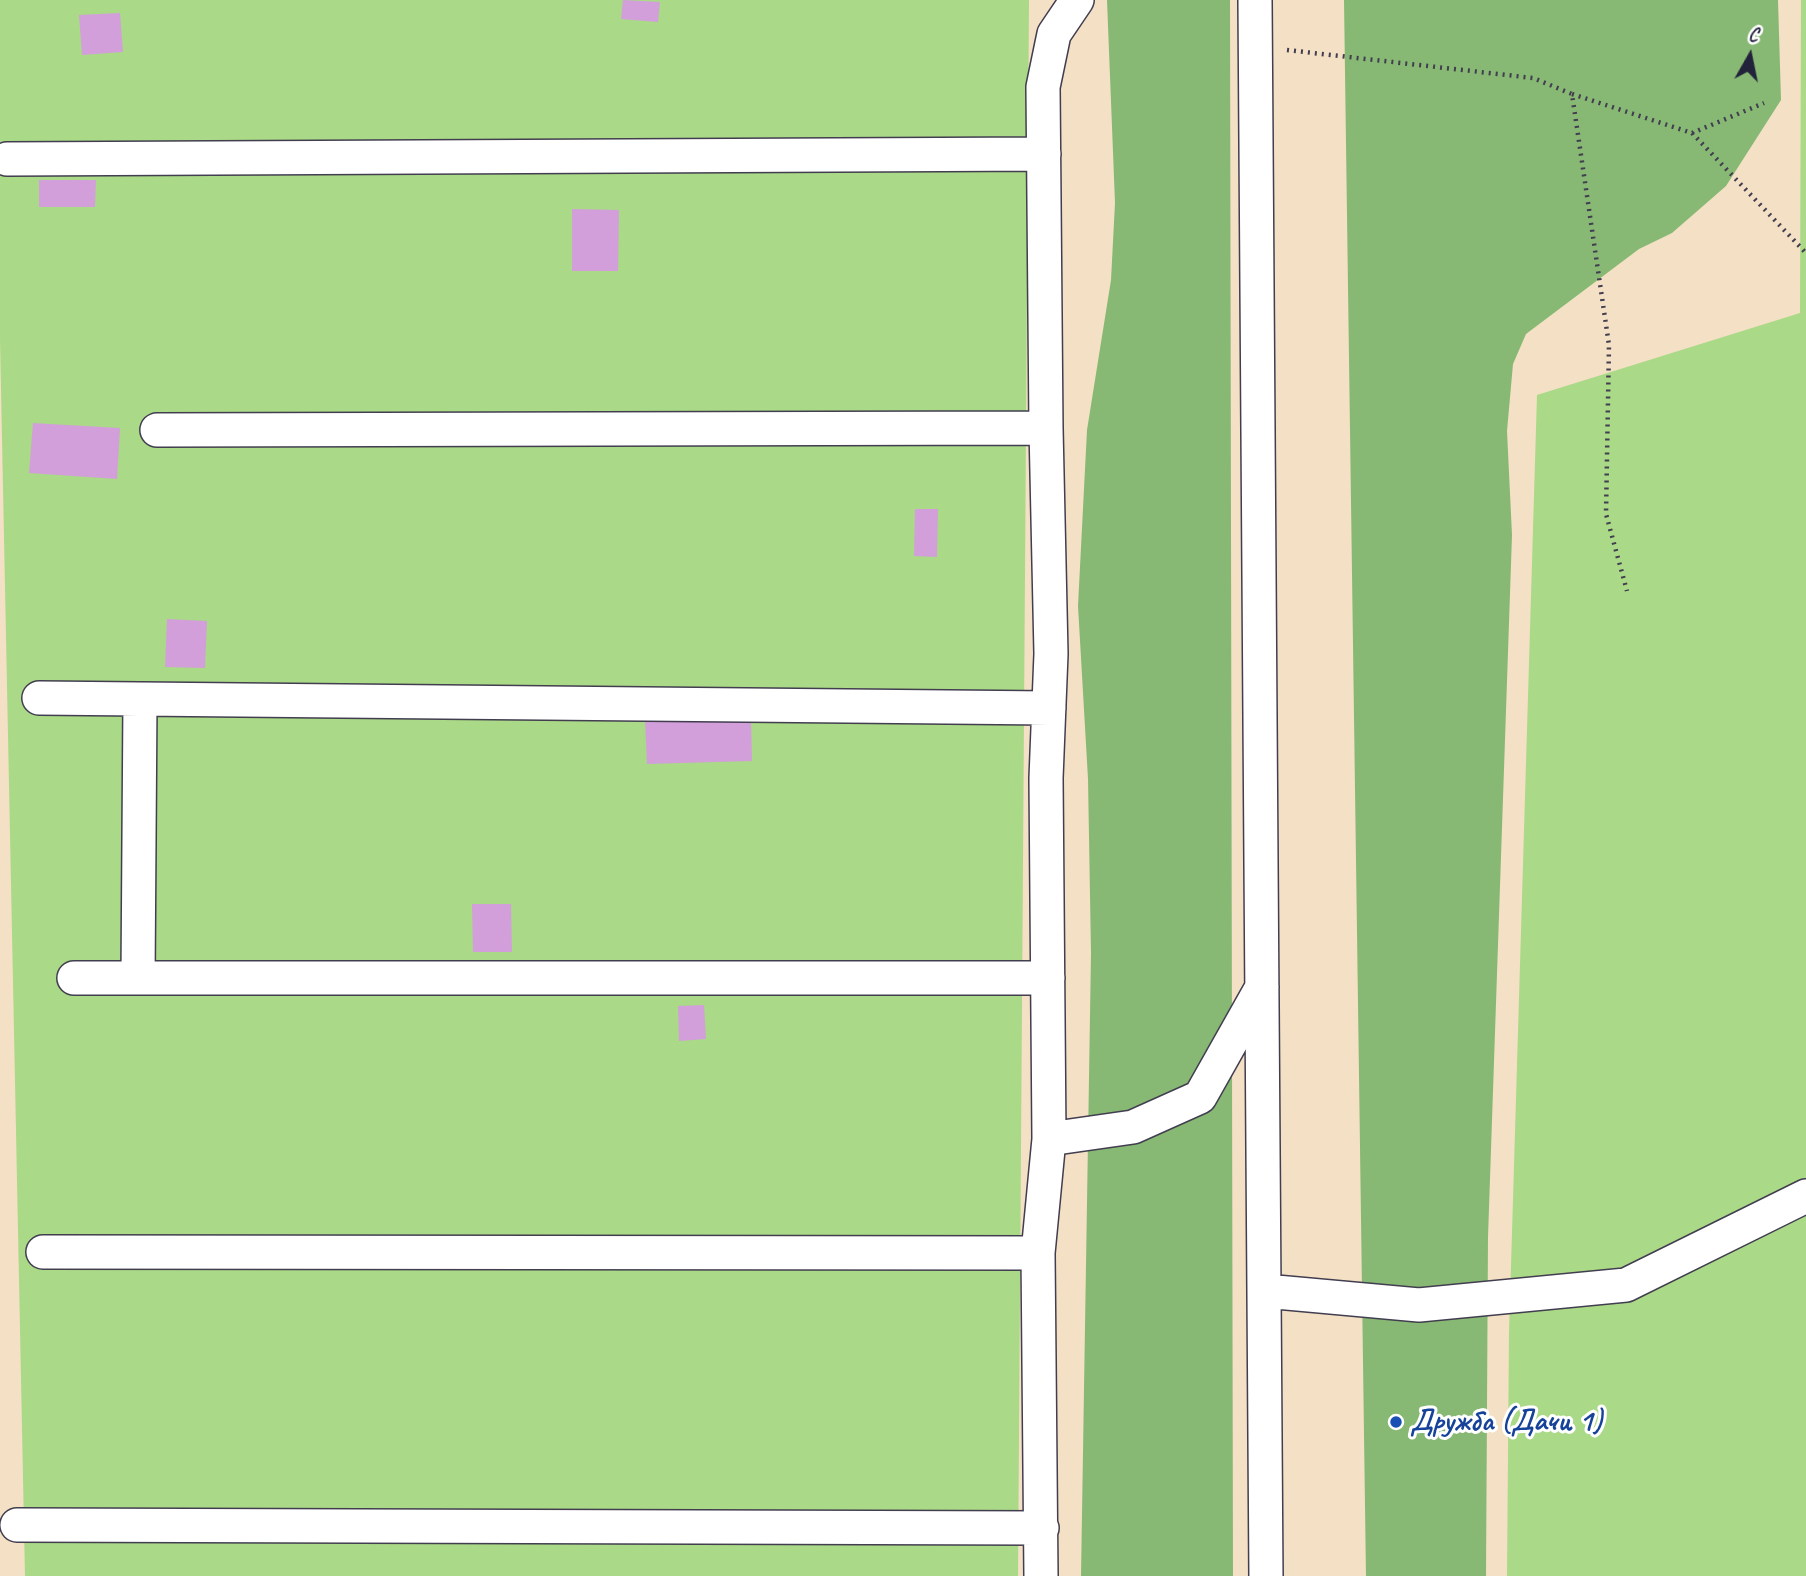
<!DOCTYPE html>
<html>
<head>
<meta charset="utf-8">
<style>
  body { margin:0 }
  #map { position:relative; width:1806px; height:1576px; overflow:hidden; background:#f4e0c5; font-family:Caveat,sans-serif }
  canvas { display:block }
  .north { position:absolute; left:1715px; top:21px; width:70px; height:70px; -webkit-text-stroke:5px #fff; paint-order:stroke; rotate:9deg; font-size:19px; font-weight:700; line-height:28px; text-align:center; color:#22223b }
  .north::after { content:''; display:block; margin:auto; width:24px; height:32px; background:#22223b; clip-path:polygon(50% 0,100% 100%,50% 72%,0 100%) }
</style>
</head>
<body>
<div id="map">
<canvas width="1806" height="1576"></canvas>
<div class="north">С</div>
</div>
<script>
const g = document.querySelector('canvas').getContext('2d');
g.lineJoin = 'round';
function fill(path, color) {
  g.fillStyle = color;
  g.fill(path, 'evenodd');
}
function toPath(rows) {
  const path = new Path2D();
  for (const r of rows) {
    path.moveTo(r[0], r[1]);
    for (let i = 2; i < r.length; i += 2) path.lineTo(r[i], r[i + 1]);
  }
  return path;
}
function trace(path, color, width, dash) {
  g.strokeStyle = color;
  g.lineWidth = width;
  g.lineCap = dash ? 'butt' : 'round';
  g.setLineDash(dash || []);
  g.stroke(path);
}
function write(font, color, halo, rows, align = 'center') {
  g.font = font + ' Caveat,sans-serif';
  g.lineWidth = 6;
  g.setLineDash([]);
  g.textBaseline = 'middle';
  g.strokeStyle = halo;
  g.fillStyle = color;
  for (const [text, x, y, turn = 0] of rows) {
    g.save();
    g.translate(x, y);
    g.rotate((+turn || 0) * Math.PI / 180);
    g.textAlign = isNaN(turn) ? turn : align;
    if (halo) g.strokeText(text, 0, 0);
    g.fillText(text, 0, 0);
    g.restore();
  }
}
fill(toPath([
  [0,0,1029,0,1018,1576,25,1576,0,339],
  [1801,0,1806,0,1806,1576,1507,1576,1509,1333,1537,395,1800,313]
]), '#aad987');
fill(toPath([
  [1107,0,1230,0,1233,1576,1081,1576,1091,953,1088,779,1078,606,1087,430,1111,280,1115,203],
  [1344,0,1778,0,1781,100,1726,186,1672,233,1639,249,1526,334,1513,364,1507,431,1512,535,1488,1237,1486,1576,1366,1576]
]), '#87b974');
fill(toPath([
  [623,0,660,2,658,22,621,19],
  [120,13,123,52,82,55,79,15],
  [39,180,96,180,95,207,39,207],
  [572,209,619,210,618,271,572,271],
  [33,423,120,428,117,479,29,473],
  [915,509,938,509,937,557,914,556],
  [167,619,207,621,205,668,165,667],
  [751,718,752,761,647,764,645,721],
  [472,904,511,904,512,952,473,952],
  [704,1005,706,1039,679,1041,678,1006]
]), '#d29fda');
const minor = toPath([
  [1255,0,1266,1576],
  [7,159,1044,154],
  [157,430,1046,428],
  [39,698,1049,708],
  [74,978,1048,978],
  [138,978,140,700],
  [1049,1139,1133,1127,1200,1097,1262,987],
  [43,1252,1038,1253],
  [1265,1291,1419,1305,1626,1285,1806,1196],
  [17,1525,1042,1528],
  [1041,1576,1038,1253,1049,1139,1046,778,1051,654,1046,428,1043,87,1054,34,1077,0]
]);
trace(minor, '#423e50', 36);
trace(toPath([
  [1287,50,1533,78,1572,94,1609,345,1606,514,1627,591],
  [1572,94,1692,133,1764,103],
  [1692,133,1806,253]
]), '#423e50', 4.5, [2, 5]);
trace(minor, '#fff', 33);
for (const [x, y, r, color] of [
  [1396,1422,7,"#1a4fb4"]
]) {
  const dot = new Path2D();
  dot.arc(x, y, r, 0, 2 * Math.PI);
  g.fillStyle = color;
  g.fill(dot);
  trace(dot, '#fff', 2.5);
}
write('bold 30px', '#164399', '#fff', [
  ["Дружба (Дачи 1)",1410,1422]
], 'left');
</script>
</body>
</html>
